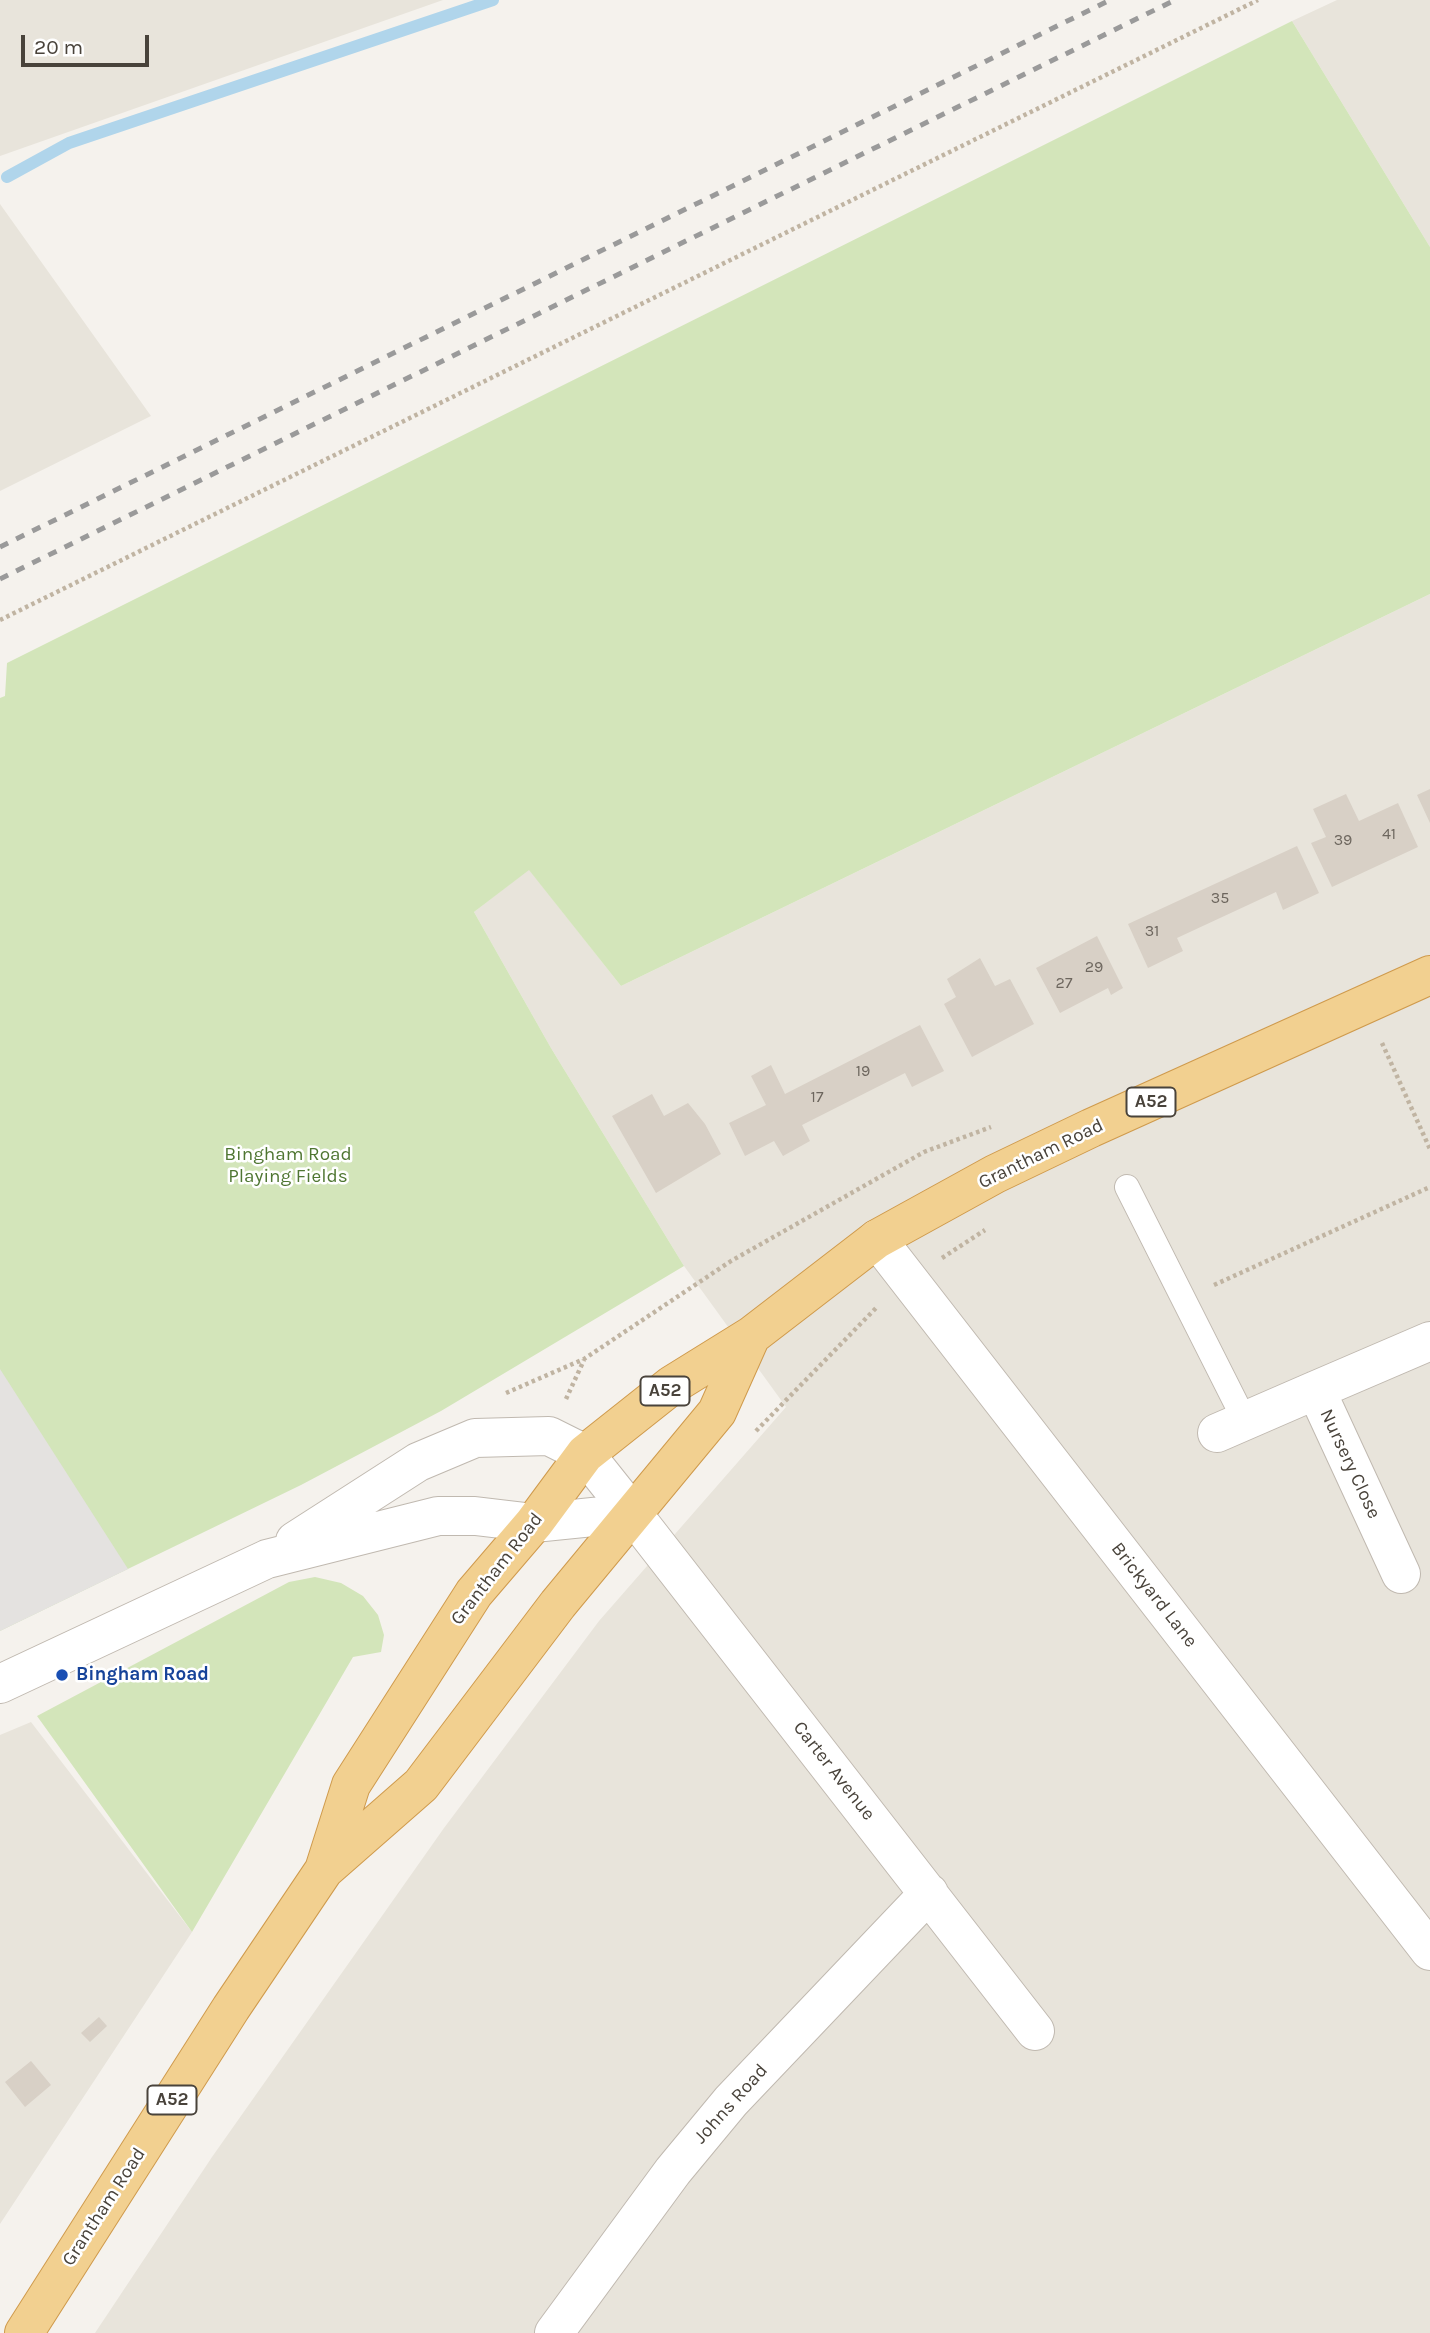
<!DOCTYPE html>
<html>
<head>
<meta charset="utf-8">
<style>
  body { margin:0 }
  #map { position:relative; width:1430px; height:2333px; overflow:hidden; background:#f5f2ed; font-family:Karla,sans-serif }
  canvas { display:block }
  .scale { position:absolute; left:21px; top:35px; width:128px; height:32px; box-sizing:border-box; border:4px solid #49433b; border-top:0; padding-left:9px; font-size:21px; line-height:24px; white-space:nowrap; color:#49433b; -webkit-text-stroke:5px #fff; paint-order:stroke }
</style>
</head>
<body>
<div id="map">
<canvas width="1430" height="2333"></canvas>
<div class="scale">20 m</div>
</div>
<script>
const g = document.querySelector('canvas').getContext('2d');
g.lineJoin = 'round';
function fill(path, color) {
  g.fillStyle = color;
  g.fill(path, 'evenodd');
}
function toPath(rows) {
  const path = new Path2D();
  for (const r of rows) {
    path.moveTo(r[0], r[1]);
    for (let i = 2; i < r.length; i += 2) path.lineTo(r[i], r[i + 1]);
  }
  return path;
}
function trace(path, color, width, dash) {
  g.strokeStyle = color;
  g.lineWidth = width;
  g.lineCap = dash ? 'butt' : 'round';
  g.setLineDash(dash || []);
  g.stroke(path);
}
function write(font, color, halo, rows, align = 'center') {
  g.font = font + ' Karla,sans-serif';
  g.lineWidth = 5;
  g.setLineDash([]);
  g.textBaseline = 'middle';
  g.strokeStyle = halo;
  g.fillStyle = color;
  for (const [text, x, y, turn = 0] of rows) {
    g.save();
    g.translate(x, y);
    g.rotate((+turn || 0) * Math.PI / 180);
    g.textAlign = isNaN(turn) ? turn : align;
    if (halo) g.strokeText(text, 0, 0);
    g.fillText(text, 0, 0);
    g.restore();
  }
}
fill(toPath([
  [0,0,443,0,0,156],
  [1337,0,1430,0,1430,247,1292,21],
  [0,204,151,416,0,491],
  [1430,594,1430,2333,95,2333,212,2157,444,1828,599,1621,786,1407,684,1266,551,1048,474,912,529,869,621,986],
  [31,1722,192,1932,0,2224,0,1735]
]), '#e8e4db');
fill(toPath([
  [1292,21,1430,247,1430,594,621,986,529,870,474,912,551,1048,684,1266,441,1411,301,1485,0,1631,0,698,5,696,7,663],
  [315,1577,341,1583,363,1596,378,1615,384,1635,381,1652,353,1657,192,1932,37,1716,289,1582]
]), '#d3e5ba');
fill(toPath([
  [0,1369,128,1569,0,1631]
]), '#e4e2e0');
trace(toPath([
  [7,177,69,143,493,0]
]), '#b0d5eb', 12);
fill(toPath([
  [1430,789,1430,823,1417,795],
  [1346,794,1359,821,1398,803,1418,847,1332,887,1311,843,1326,837,1313,809],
  [1297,846,1319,893,1283,910,1276,892,1177,938,1183,951,1148,968,1128,924],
  [1097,936,1123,988,1111,995,1108,988,1060,1013,1036,968],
  [980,958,995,986,1010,979,1034,1024,972,1057,944,1004,956,997,947,979],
  [920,1025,944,1071,912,1087,905,1073,802,1125,810,1141,783,1156,774,1141,745,1156,729,1123,766,1105,751,1076,771,1065,785,1094],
  [652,1094,664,1116,688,1103,705,1124,721,1154,656,1193,612,1116],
  [99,2017,107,2026,90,2042,81,2033],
  [31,2061,51,2085,25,2107,5,2082]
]), '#d8d0c6');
const service = toPath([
  [1127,1187,1245,1421]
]);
const minor = toPath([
  [877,1239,1430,1951],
  [1217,1433,1316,1390],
  [632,1513,1035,2031],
  [1401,1574,1316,1390,1430,1341],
  [554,2333,673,2171,731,2101,929,1893]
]);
const tertiary = toPath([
  [295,1541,418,1462,475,1438,549,1436,585,1454,632,1513],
  [0,1684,267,1559,438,1516,475,1516,534,1523,632,1513]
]);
const trunk = toPath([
  [324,1870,351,1785,474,1593,534,1523,585,1454,672,1385,751,1336,877,1239,995,1174,1091,1128,1430,975],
  [24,2333,231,2008,324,1870,421,1785,558,1604,717,1412,751,1336]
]);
trace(service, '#c0b9b0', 26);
trace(minor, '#c0b9b0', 40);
trace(tertiary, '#c0b9b0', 40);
trace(trunk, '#cf9a4c', 40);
trace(toPath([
  [0,620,1258,0],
  [1382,1043,1430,1149],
  [942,1258,985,1230],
  [1214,1285,1430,1187],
  [506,1393,584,1359,731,1261,924,1152,991,1127],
  [566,1399,584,1360],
  [756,1431,877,1307]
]), '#c0b4a2', 4.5, [3.5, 3.5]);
trace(service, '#fff', 24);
trace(minor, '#fff', 38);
trace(tertiary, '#fff', 38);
trace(trunk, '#f2d090', 38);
trace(toPath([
  [0,547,1110,0],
  [0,579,1175,0]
]), '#9a9a9a', 5, [9, 9]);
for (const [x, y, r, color] of [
  [62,1675,7,"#1a4fb4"]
]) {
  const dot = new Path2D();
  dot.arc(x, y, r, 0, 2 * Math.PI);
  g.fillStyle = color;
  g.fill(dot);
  trace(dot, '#fff', 2.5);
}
write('16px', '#6d665e', null, [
  ["41",1389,834],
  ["39",1343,840],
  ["35",1220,898],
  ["31",1152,931],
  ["29",1094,967],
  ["27",1064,983],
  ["19",863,1071],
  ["17",817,1097]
]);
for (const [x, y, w] of [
  [1151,1102,49],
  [665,1391,49],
  [172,2100,49]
]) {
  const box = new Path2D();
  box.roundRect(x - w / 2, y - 14.5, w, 29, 5);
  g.fillStyle = '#fff';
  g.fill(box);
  trace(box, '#49433b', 2);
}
write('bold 18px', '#49433b', null, [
  ["A52",1151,1102],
  ["A52",665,1391],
  ["A52",172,2100]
]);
write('19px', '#49433b', '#fff', [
  ["Grantham Road",1041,1154,-26],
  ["Nursery Close",1350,1464,65],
  ["Grantham Road",497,1569,-52],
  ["Brickyard Lane",1154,1595,52],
  ["Carter Avenue",834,1771,52],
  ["Johns Road",731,2104,-48],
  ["Grantham Road",104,2207,-57]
]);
write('19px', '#4f7632', '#fff', [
  ["Bingham Road",288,1155],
  ["Playing Fields",288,1177]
]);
write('bold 19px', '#164399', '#fff', [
  ["Bingham Road",76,1675]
], 'left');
</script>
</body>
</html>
